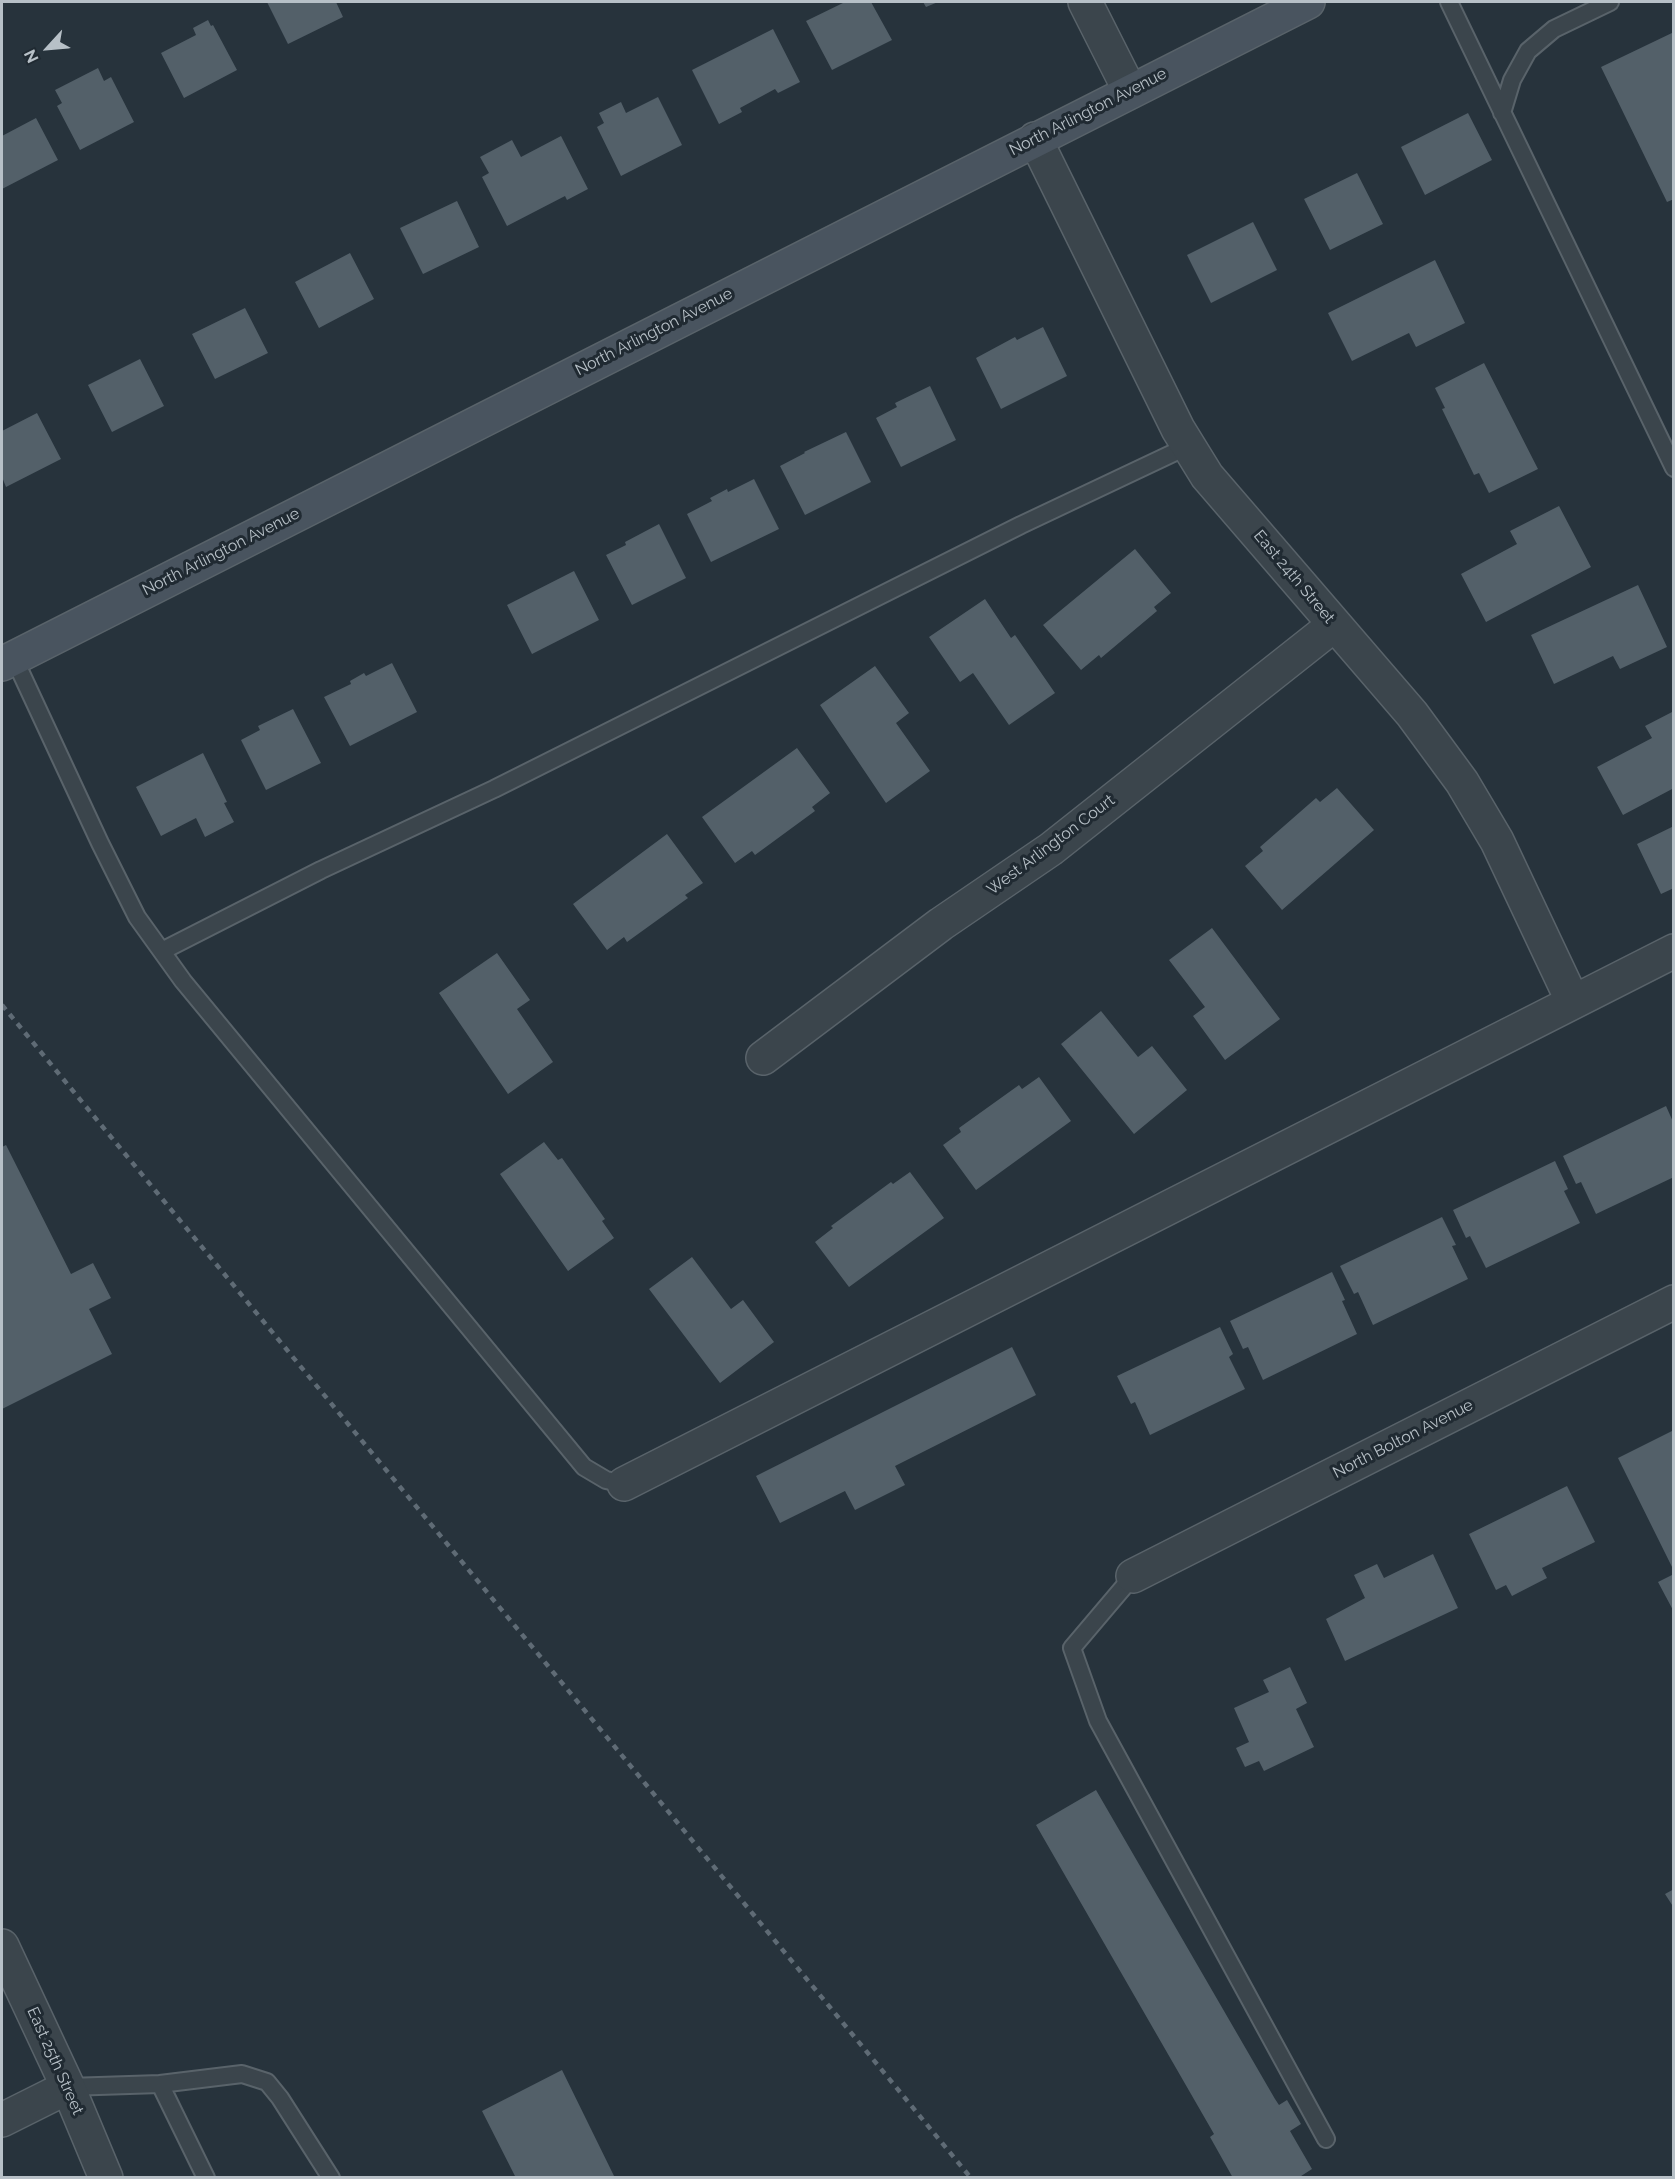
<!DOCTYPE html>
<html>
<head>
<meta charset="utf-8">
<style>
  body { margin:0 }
  #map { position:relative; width:1675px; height:2179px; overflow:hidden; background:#27333c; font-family:Raleway,sans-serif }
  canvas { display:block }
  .frame { position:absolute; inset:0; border:3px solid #b7c0c7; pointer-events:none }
  .north { position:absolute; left:18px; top:18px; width:60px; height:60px; -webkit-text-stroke:4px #202a32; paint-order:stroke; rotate:244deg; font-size:16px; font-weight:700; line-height:24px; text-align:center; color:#b7c0c7 }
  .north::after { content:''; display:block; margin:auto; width:21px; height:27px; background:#b7c0c7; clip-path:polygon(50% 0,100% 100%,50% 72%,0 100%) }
</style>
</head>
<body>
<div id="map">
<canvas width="1675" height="2179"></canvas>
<div class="frame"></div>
<div class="north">N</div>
</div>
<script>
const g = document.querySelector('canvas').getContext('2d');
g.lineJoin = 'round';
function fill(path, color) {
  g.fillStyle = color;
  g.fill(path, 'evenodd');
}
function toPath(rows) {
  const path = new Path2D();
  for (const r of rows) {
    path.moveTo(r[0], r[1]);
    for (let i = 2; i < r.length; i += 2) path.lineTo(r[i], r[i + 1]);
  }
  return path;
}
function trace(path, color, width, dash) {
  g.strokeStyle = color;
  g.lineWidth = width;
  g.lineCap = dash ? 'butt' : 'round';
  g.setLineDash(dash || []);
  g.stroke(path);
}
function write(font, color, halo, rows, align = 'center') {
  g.font = font + ' Raleway,sans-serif';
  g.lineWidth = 6;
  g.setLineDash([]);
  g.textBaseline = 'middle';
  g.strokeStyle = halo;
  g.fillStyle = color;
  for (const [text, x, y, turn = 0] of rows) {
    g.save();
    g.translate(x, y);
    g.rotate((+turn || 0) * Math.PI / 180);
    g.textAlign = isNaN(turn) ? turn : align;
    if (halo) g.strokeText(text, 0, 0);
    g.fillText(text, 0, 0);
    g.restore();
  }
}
fill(toPath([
  [267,2,336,2,343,17,288,44],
  [845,2,871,2,892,40,832,70,806,21],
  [923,2,938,2,926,7],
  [208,20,211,26,213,25,237,70,184,98,161,53,196,35,193,28],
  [773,29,800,82,778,93,775,89,740,108,742,112,719,124,692,70],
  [1674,32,1674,199,1667,202,1601,67],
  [98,68,104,81,111,77,134,122,80,150,57,106,62,103,55,90],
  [658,97,682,145,621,176,597,127,604,123,599,113,621,102,626,113],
  [1468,113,1492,160,1425,195,1401,147],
  [36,118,58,160,2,189,2,136],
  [561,136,588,189,567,200,565,196,507,226,482,177,489,173,480,157,512,140,521,157],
  [1357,173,1383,224,1330,250,1304,199],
  [457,201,479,247,423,274,400,228],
  [1253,222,1277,270,1211,303,1187,255],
  [350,253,374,299,319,328,295,282],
  [1435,260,1465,323,1416,347,1409,333,1352,361,1328,313],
  [245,308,268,353,215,379,192,334],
  [1043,327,1067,376,1001,409,976,358,1015,337,1017,340],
  [140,359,164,406,112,432,88,385],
  [1484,363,1538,469,1489,493,1479,473,1474,475,1442,409,1445,408,1435,388],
  [930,386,956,440,901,467,876,418,897,407,895,403],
  [37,413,61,459,6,487,2,477,2,431],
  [846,432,871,482,805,515,780,466,805,453,804,452],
  [754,479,779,529,711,562,687,514,712,501,710,498,727,489,728,492],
  [1559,506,1591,567,1486,622,1461,574,1517,544,1510,531],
  [659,524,686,578,632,605,606,555,626,545,625,542],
  [1135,549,1171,593,1154,607,1157,611,1101,658,1099,655,1081,670,1043,625],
  [574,571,599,620,532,654,507,605],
  [1638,585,1667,647,1620,669,1613,656,1554,684,1531,635],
  [985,599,1011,638,1015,635,1055,693,1009,725,973,673,960,682,929,637],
  [392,663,417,712,350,746,324,697,351,684,350,681,364,673,366,676],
  [875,666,909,713,896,723,930,771,886,803,820,705],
  [293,709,321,763,266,790,241,740,260,730,258,726],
  [1674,711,1674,788,1623,815,1597,767,1652,738,1645,726],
  [797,748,830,793,812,807,815,811,755,855,752,851,735,863,702,817],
  [203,753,227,802,224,803,234,822,205,837,196,818,161,836,136,787],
  [1337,788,1374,830,1282,910,1245,866,1263,851,1260,847,1316,798,1320,802],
  [1674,826,1674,888,1661,894,1637,844],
  [667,834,703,883,685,895,688,898,627,942,624,937,607,950,573,904],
  [1212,928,1280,1019,1225,1060,1193,1016,1205,1007,1169,960],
  [497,953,530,1000,517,1009,553,1062,508,1094,439,993],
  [1101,1011,1138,1057,1152,1046,1187,1090,1134,1134,1061,1044],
  [1039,1077,1071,1121,976,1190,943,1145,961,1132,959,1128,1019,1085,1022,1089],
  [1666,1106,1674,1124,1674,1177,1596,1214,1581,1182,1576,1184,1563,1156],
  [544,1142,558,1160,562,1158,605,1219,602,1221,614,1238,568,1271,500,1174],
  [6,1145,71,1274,93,1263,111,1298,89,1309,112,1354,2,1409,2,1147],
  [1555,1161,1568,1189,1564,1191,1580,1223,1486,1268,1470,1236,1466,1238,1453,1210],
  [910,1172,944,1218,849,1287,815,1242,833,1228,831,1226,891,1182,893,1184],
  [1442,1217,1456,1245,1452,1246,1468,1279,1373,1325,1358,1292,1354,1294,1340,1266],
  [692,1257,731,1309,743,1300,774,1342,720,1383,649,1289],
  [1332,1272,1345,1300,1342,1301,1357,1334,1263,1380,1248,1347,1243,1349,1230,1321],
  [1220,1327,1233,1354,1229,1357,1245,1389,1150,1435,1135,1402,1131,1404,1117,1376],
  [1012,1347,1036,1395,895,1466,905,1485,855,1510,845,1491,780,1523,756,1476],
  [1674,1430,1674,1571,1618,1458],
  [1567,1486,1595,1542,1542,1568,1547,1578,1512,1596,1506,1585,1496,1590,1469,1534],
  [1433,1554,1458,1608,1345,1661,1326,1619,1365,1598,1354,1575,1377,1564,1384,1578],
  [1674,1574,1674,1612,1658,1582],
  [1290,1667,1307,1703,1296,1709,1314,1747,1264,1771,1259,1761,1245,1767,1236,1748,1249,1742,1234,1708,1269,1692,1263,1680],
  [1096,1790,1275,2099,1279,2105,1287,2100,1301,2124,1290,2131,1312,2169,1298,2178,1233,2178,1210,2137,1214,2134,1036,1825],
  [1674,1889,1674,1908,1665,1894],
  [562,2070,615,2178,516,2178,482,2111]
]), '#536069');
const service = toPath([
  [1449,2,1674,468],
  [1502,113,1512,80,1528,51,1554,29,1610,2],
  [14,658,100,843,137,917,183,981,584,1467,606,1480,624,1484],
  [162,951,321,870,494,789,1021,525,1188,446],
  [1133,1576,1072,1648,1098,1721,1326,2139],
  [160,2084,242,2074,267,2082,280,2098,331,2178],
  [68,2087,160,2084,206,2178]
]);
const minor = toPath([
  [1035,139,1178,429,1207,476,1412,714,1462,782,1497,841,1573,1002],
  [763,1058,941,924,1051,849,1334,625],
  [624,1484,1674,951],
  [1133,1576,1674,1302],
  [2,1946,68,2087,106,2178],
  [2,2120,68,2087]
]);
const tertiary = toPath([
  [1085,2,1130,91]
]);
const secondary = toPath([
  [2,664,1308,2]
]);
trace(service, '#59636a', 20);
trace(minor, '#59636a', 36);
trace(tertiary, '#59636a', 36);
trace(secondary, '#59636a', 36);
trace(service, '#3b454c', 16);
trace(minor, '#3b454c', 33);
trace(tertiary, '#3b454c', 33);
trace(secondary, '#49545f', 33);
trace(toPath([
  [2,1005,971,2178]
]), '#5f6b75', 4.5, [6, 6]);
write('16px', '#b7c0c7', '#202a32', [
  ["North Arlington Avenue",1088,112,-27],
  ["North Arlington Avenue",654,332,-27],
  ["North Arlington Avenue",221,552,-27],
  ["East 24th Street",1294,577,50],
  ["West Arlington Court",1051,845,-37],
  ["North Bolton Avenue",1403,1439,-27],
  ["East 25th Street",55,2061,66]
]);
</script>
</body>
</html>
